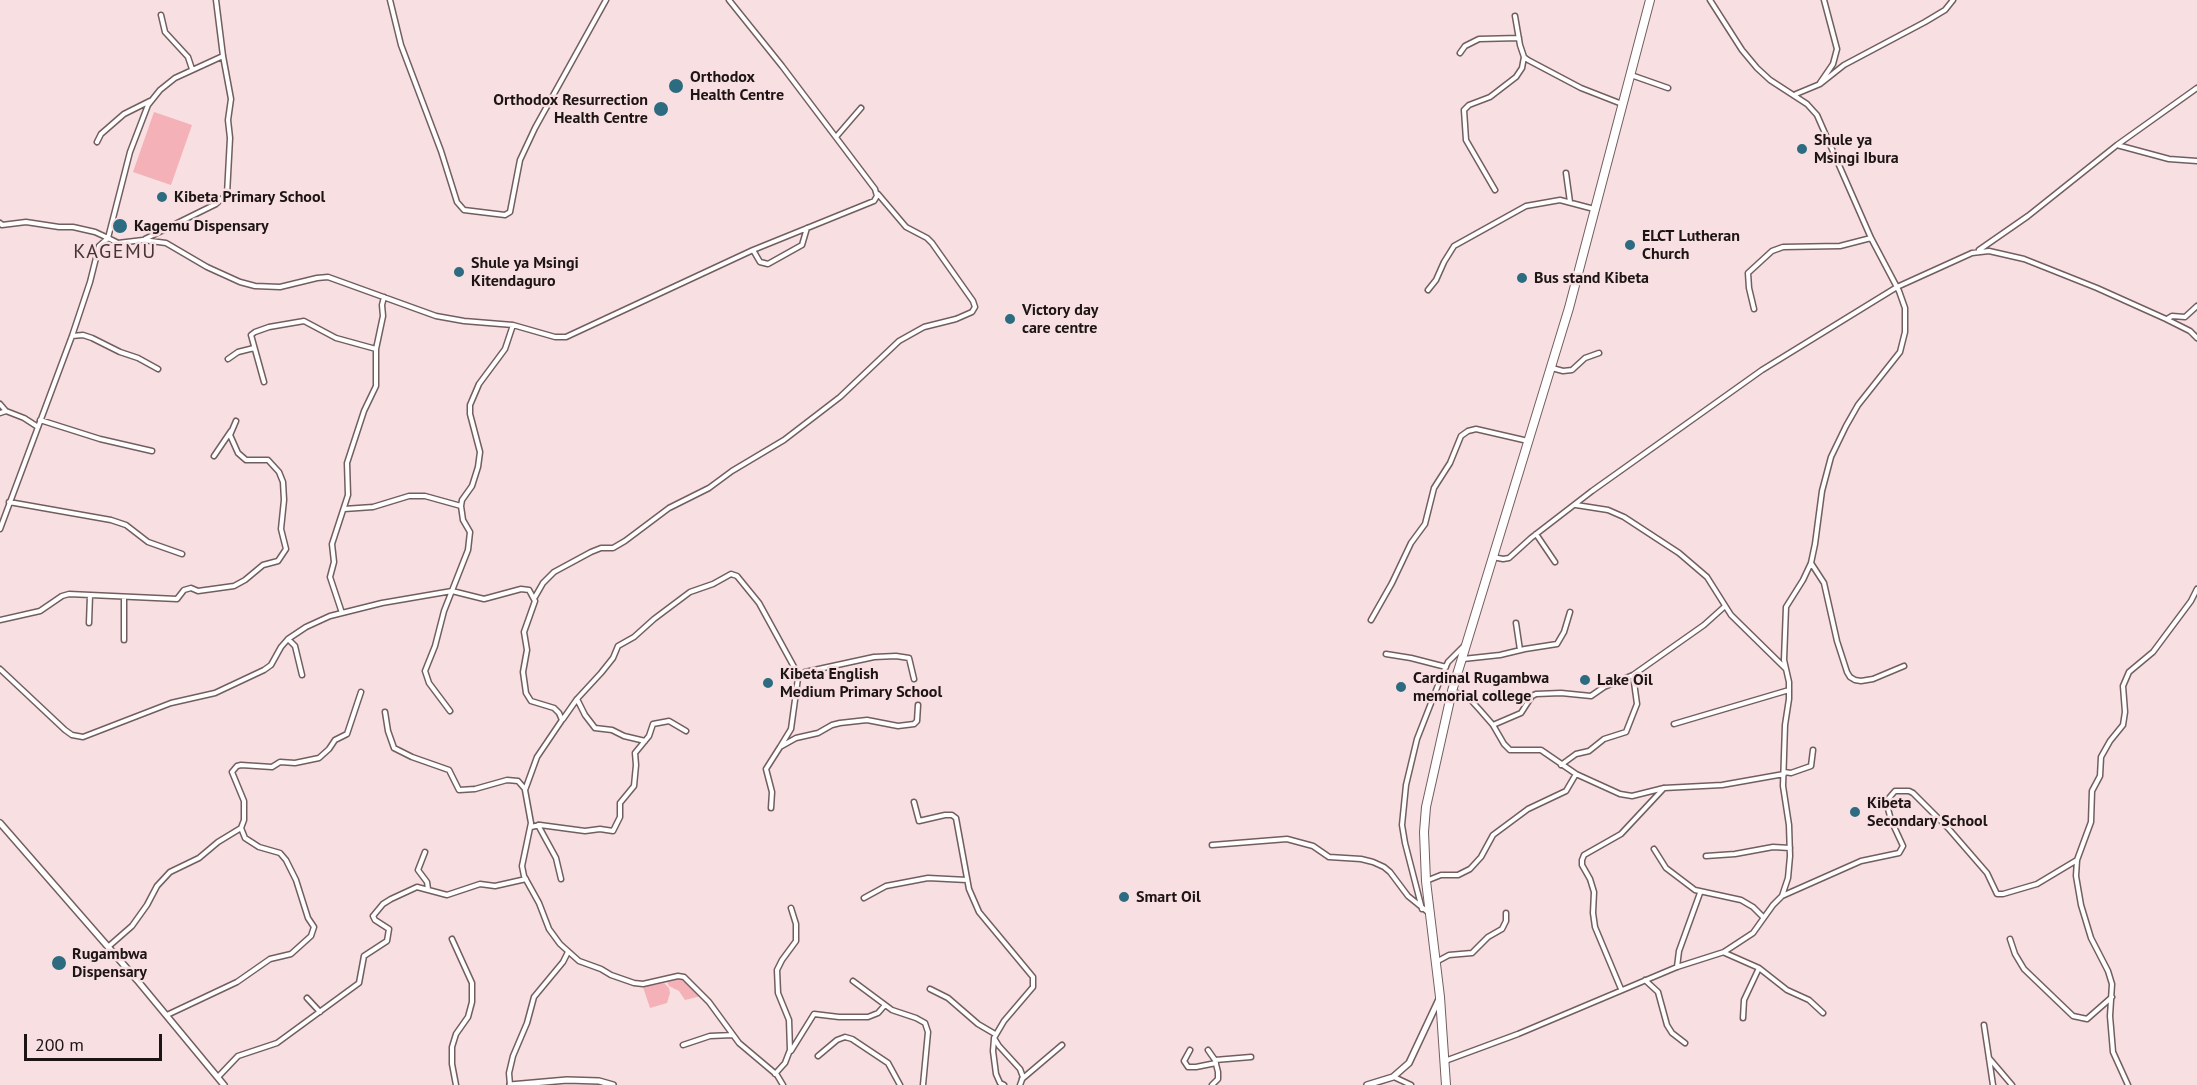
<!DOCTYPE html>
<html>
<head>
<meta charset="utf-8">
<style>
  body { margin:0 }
  #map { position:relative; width:2197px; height:1085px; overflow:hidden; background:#f8dfe1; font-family:"PT Sans",sans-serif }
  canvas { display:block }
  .scale { position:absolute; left:24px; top:1034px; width:138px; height:27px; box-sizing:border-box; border:3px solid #1d1415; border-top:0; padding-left:8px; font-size:18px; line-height:21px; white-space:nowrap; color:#1d1415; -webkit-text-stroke:4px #f8dfe1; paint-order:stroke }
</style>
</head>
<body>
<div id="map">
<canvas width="2197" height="1085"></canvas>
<div class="scale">200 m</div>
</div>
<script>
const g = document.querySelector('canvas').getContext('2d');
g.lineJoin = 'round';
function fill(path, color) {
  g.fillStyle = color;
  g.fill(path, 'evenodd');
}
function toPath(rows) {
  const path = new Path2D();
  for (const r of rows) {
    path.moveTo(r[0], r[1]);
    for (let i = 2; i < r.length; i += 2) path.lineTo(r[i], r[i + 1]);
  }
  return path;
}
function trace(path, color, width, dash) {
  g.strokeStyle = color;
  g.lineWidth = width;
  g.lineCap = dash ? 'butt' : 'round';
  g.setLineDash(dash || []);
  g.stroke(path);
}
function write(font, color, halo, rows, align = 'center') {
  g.font = font + ' "PT Sans",sans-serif';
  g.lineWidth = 5;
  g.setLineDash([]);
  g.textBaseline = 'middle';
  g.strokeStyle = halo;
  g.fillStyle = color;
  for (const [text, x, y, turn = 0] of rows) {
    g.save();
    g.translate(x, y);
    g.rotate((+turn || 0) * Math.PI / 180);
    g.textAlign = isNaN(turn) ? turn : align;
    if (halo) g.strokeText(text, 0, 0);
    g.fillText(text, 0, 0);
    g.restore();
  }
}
fill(toPath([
  [154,112,192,125,171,185,133,172],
  [684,978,701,996,685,1000,679,991,669,986,667,982],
  [664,983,669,988,670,993,667,1003,650,1008,643,987]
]), '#f4b1b7');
const street = toPath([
  [390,0,401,45,441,151,457,202,464,210,505,215,510,212,520,160,535,128,606,0],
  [1710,0,1742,50,1757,68,1770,80,1807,104,1817,115,1871,238,1899,291,1905,308,1905,332,1900,352,1858,405,1846,426,1831,457,1822,491,1815,544,1811,563,1803,580,1786,607,1784,660,1789,682,1789,699,1785,725,1783,786,1789,825,1790,856,1788,878,1782,896],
  [161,15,165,32,188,57,192,69],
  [1515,16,1520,45,1524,57,1528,60,1581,88,1622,104],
  [1460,53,1465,46,1479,39,1519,38],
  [1631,75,1668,88],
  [1820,83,1833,64,1837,49,1824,0],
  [1796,94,1820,84,1844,65,1925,22,1945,10,1953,0],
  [836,137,861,108],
  [97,142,101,134,124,114,150,101],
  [2117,145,2169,159,2197,161],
  [1566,173,1570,202],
  [1495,190,1466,140,1464,110,1469,105,1490,97,1516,77,1522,68,1524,57],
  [0,223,2,225,26,222,59,227,73,227,95,232,108,238,130,152,148,105,160,90,175,78,223,56],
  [145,239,216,204,227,194,230,138,228,120,231,99,223,56,216,0],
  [753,250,760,262,768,264,802,245,807,228],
  [1979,250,2028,216,2117,145,2197,88],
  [1428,290,1436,280,1444,262,1454,246,1526,206,1560,200,1594,209],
  [1754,309,1749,288,1748,273,1772,251,1783,247,1840,246,1871,238],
  [2167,319,2172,316,2185,317,2197,306],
  [72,336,83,335,92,338,120,352,138,358,158,369],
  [228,359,238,352,254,348],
  [1552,368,1563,371,1572,370,1585,358,1599,353],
  [264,382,251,335,255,332,269,327,304,321,336,338,376,349],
  [0,404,6,411,24,418,38,427],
  [0,413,6,411],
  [40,420,100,439,152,451],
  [214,456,231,431],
  [9,502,111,520,126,525,148,542,182,554],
  [1576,505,1608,510,1624,517,1679,553,1707,577,1731,615,1785,668],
  [344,509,373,507,409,496,425,496,461,506],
  [0,529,72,336,90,282,99,246,108,238,118,243,143,240,166,243,207,267,240,282,255,286,280,287,317,278,328,277,436,316,464,321,513,325,555,337,566,337,753,250,874,201,877,196,875,189,782,66,729,0],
  [1536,534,1555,562],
  [1493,557,1503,559,1509,558,1531,538,1592,491,1762,370,1897,287,1972,253,1989,251,2024,259,2097,288,2166,319,2190,331,2197,338],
  [1811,563,1824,583,1837,641,1847,672,1850,677,1855,680,1861,681,1873,679,1904,666],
  [535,597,543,583,554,572,591,552,601,548,613,548,625,541,669,508,709,488,732,471,784,440,840,397,899,341,924,327,956,319,972,312,975,307,973,301,932,243,927,238,906,227,878,194],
  [124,598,124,640],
  [342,613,330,577,334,562,332,544,348,495,347,463,364,411,376,386,376,349,383,316,382,305,384,297],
  [0,620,40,611,62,596,69,594,177,599,184,590,191,588,198,591,234,586,245,580,263,565,278,561,286,549,281,529,284,500,283,482,279,472,268,460,246,460,238,453,230,435,236,421],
  [1371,620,1392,583,1411,543,1425,524,1434,488,1450,463,1461,436,1468,431,1476,429,1528,441],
  [89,623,90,595],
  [1516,623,1520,650],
  [288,639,295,646,302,675],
  [1386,654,1411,658,1446,667],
  [1463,659,1500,655,1525,649,1557,644,1564,632,1570,612],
  [0,669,65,730,72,735,83,737,171,703,215,693,264,670,271,665,281,647,288,639,306,627,330,616,382,603,452,591,484,599,521,589,529,590,535,601,524,632,527,650,523,672,526,693,531,701,554,708,559,713,562,720,537,757,525,790,531,823,522,866,524,876,539,903,549,929,560,944,579,961,601,969,611,975,634,983,643,984,678,976,684,977,709,1002,739,1043,777,1075,783,1085],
  [1452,691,1468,697,1479,709,1493,725,1504,744,1510,750,1541,750,1576,774,1620,794,1632,796,1664,788,1722,785,1784,774],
  [577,699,585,715,595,728,612,730,624,736,645,741],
  [450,711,429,683,425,671,435,646,444,611,468,550,470,532,463,520,461,506,462,500,472,486,478,467,480,452,470,414,470,405,479,384,505,349,513,325],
  [385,712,388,731,394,748,412,757,449,770,459,790,475,789,507,780,518,781,525,789],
  [563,719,577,699,601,673,613,658,618,646,634,637,654,619,690,592,713,584,731,574,737,576,759,603,799,676],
  [1674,724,1789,690],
  [1493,725,1521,713,1532,696,1536,694,1561,693,1591,696,1604,687,1633,675,1704,625,1724,607],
  [780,747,791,729,798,678,805,672,874,657,896,656,909,658,914,679],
  [1561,765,1576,754,1589,751,1604,739,1626,732,1637,704,1633,675],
  [1784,772,1791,773,1811,766,1813,750],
  [914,802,919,821,945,815,952,815,956,818,969,889,979,912,1033,977,1033,987,1004,1021,994,1038,999,1046,1020,1069,1023,1077,1020,1085],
  [771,808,772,792,766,769,780,747,796,738,818,733,832,725,840,723,867,720,898,726,914,724,917,721,918,705],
  [538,825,556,858,561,879],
  [531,827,540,825,585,831,600,829,613,831,620,817,620,803,634,786,636,765,635,753,649,736,653,724,669,721,686,731],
  [1212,845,1287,839,1313,846,1329,857,1361,859,1373,862,1384,867,1390,872,1408,896,1429,913],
  [1654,849,1666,868,1695,890,1741,900,1753,907,1763,917],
  [425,852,418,870,427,882,428,889],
  [1706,856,1735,854,1773,847,1790,848],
  [1426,881,1441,875,1458,875,1470,869,1481,857,1493,835,1528,809,1566,791,1576,774],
  [864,898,886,886,928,878,967,880],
  [1422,909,1405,843,1402,825,1406,785,1417,739,1442,675,1448,662,1463,647],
  [452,939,472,983,472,1002,468,1017,456,1034,452,1047,452,1064,456,1085],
  [2010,939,2015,954,2024,969,2073,1016,2087,1019,2112,997],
  [108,947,132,926,147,905,157,886,170,872,199,858,218,842,241,828],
  [1725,953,1759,968,1787,990,1809,1000,1823,1013],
  [1436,962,1449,955,1472,953,1488,937,1502,929,1506,921,1506,913],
  [1677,967,1679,951,1700,893],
  [1645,980,1658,992,1667,1025,1672,1033,1685,1043],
  [853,981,892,1010,916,1018,925,1023,928,1032,923,1085],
  [930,989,948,998,978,1024,995,1034],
  [1621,989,1595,927,1593,913,1594,892,1590,879,1582,865,1582,860,1584,855,1621,834,1664,788],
  [307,998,320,1012],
  [167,1015,237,982,270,959,291,954,311,936,314,927,308,918,296,880,286,860,280,853,259,847,245,838,241,828,244,820,244,801,232,772,237,766,241,765,272,767,280,762,295,763,319,758,329,749,335,740,347,734,361,692],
  [1743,1018,1744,1000,1759,968],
  [1984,1025,1993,1085],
  [994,1039,993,1051,996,1074,1000,1083,1004,1085],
  [683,1045,710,1036,733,1035],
  [1190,1050,1184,1061,1188,1067,1196,1067,1216,1063],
  [1208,1050,1215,1060,1218,1072,1218,1079,1212,1085],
  [791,1051,814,1014,839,1017,868,1017,878,1013,885,1005],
  [818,1056,837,1040,845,1037,852,1039,888,1063,900,1085],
  [1989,1058,2012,1085],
  [1215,1060,1251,1057],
  [1445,1061,1518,1034,1677,967,1724,952,1753,933,1773,905,1782,896,1861,861,1899,853,1903,846,1891,820,1887,805,1889,798,1895,791,1909,791,1913,793,1948,828,1987,873,1997,894,2003,894,2037,884,2077,860],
  [775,1074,785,1063,790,1050,789,1020,778,993,777,970,782,960,796,941,796,924,791,908],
  [218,1077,238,1056,277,1043,359,983,364,956,387,941,389,929,375,920,373,916,383,904,391,899,417,887,447,895,480,884,495,886,526,879],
  [1394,1077,1411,1085],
  [1022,1079,1062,1045],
  [510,1085,509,1073,513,1056,527,1023,534,997,563,962,568,952],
  [2128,1085,2113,1052,2110,1016,2112,984,2108,971,2091,938,2081,905,2076,876,2077,860,2091,822,2092,791,2100,776,2101,757,2110,741,2123,725,2125,712,2123,686,2129,672,2153,652,2191,601,2197,589]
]);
const secondary = toPath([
  [0,823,137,980,224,1085],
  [510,1085,567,1080,599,1081,613,1085],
  [1367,1085,1393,1077,1409,1063,1440,997]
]);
const highway = toPath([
  [1446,1085,1440,997,1426,881,1424,832,1426,807,1452,691,1569,308,1650,0]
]);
trace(street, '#735e5f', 7);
trace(secondary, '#735e5f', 8);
trace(highway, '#735e5f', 10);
trace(street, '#fff', 4);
trace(secondary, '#fff', 5);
trace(highway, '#fff', 8);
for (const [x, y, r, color] of [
  [676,86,8,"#2c6b80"],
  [661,109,8,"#2c6b80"],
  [1802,149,6,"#2c6b80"],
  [162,197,6,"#2c6b80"],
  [120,226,8,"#2c6b80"],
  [1630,245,6,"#2c6b80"],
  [459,272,6,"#2c6b80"],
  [1522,278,6,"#2c6b80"],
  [1010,319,6,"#2c6b80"],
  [1585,680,6,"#2c6b80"],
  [768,683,6,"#2c6b80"],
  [1401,687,6,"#2c6b80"],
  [1855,812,6,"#2c6b80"],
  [1124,897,6,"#2c6b80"],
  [59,963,8,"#2c6b80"]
]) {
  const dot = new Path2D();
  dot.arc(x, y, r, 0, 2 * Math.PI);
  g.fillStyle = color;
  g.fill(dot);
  trace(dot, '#f8dfe1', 2);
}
write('bold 16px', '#1d1415', '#f8dfe1', [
  ["Orthodox",690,77],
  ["Health Centre",690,95],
  ["Orthodox Resurrection",648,100,"right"],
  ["Health Centre",648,118,"right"],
  ["Shule ya",1814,140],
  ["Msingi Ibura",1814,158],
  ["Kibeta Primary School",174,197],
  ["Kagemu Dispensary",134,226],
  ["ELCT Lutheran",1642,236],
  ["Church",1642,254],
  ["Shule ya Msingi",471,263],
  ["Kitendaguro",471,281],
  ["Bus stand Kibeta",1534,278],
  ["Victory day",1022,310],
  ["care centre",1022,328],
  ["Kibeta English",780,674],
  ["Medium Primary School",780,692],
  ["Cardinal Rugambwa",1413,678],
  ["memorial college",1413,696],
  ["Lake Oil",1597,680],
  ["Kibeta",1867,803],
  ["Secondary School",1867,821],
  ["Smart Oil",1136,897],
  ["Rugambwa",72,954],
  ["Dispensary",72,972]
], 'left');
g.letterSpacing = '1.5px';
write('20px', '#473435', '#f8dfe1', [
  ["KAGEMU",115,252]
]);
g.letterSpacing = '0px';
</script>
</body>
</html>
